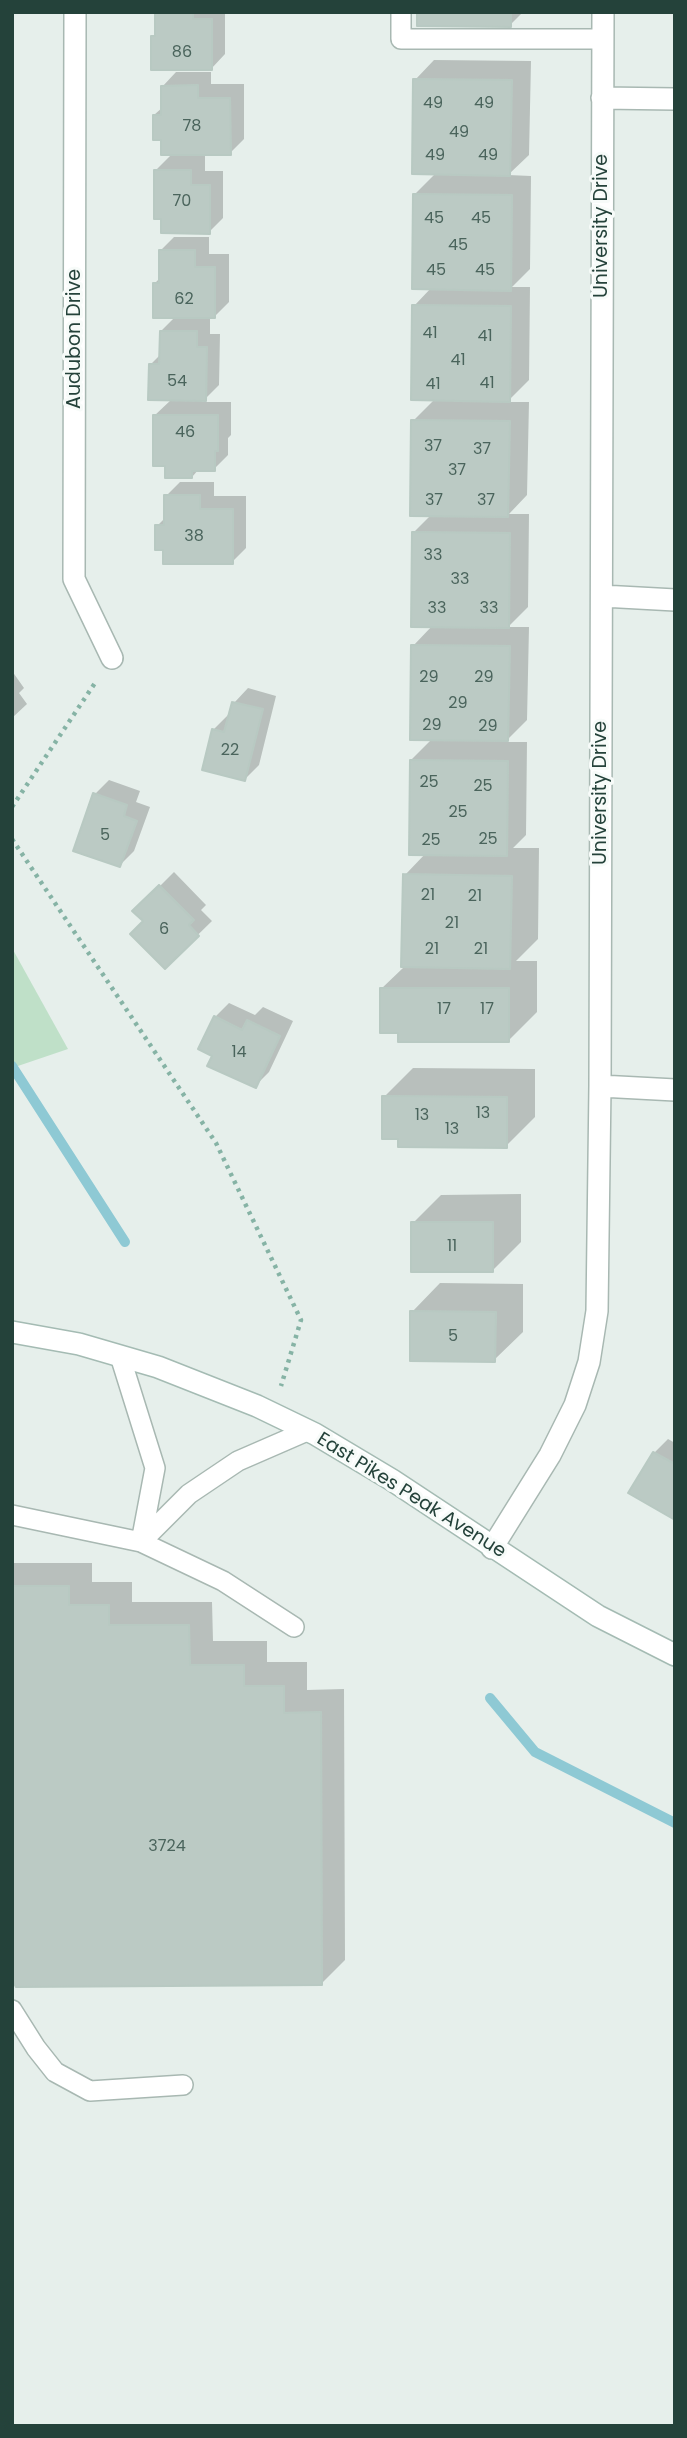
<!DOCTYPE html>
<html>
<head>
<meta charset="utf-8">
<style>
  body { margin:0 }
  #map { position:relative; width:687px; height:2438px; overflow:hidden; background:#e6efeb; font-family:Poppins,sans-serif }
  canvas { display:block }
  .frame { position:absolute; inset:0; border:14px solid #24423a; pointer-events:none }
</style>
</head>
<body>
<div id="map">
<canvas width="687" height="2438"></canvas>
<div class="frame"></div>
</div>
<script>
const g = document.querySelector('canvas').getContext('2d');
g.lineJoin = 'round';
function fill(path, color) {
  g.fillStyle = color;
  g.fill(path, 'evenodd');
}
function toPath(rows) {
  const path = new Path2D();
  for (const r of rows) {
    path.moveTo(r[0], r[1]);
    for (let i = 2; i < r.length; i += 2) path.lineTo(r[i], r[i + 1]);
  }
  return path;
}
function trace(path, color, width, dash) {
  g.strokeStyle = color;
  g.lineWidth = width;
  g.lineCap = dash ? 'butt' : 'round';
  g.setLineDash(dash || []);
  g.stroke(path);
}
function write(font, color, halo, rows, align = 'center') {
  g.font = font + ' Poppins,sans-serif';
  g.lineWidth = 6;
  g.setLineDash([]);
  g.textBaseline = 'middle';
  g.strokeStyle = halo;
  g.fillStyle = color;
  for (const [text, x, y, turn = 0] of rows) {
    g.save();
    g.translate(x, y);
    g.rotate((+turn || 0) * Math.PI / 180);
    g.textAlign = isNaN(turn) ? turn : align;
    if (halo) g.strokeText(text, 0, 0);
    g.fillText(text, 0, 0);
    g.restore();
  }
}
fill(toPath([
  [12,948,68,1049,12,1068]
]), '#bfe0c8');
fill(toPath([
  [157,12,225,12,225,54,211,69,153,37,157,33],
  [419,12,523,12,510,25],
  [434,60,531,61,529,155,508,175,531,176,530,269,512,287,530,287,529,380,507,402,529,402,527,495,509,514,529,514,528,607,508,627,529,627,527,720,505,742,527,742,526,835,513,848,539,848,538,939,516,961,537,961,537,1012,509,1040,400,1031,381,989,403,968,405,875,426,853,411,760,433,738,413,646,433,625,414,532,432,514,413,421,435,399,414,306,432,287,415,194,436,173,415,80],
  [176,72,211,72,211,84,244,84,244,139,230,153,205,153,205,171,223,171,223,218,209,232,156,170,173,153,163,139,154,115,163,107,162,87],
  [174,237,209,237,209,254,229,254,229,302,215,316,210,316,210,334,220,334,219,385,202,402,231,402,231,435,228,438,228,455,214,469,199,469,192,477,166,464,154,416,172,399,151,364,161,354,161,331,176,316,155,283,160,278,160,251],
  [12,270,14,305,12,307],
  [180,482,214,482,214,496,246,496,246,548,232,562,165,548,157,526,166,517,166,496],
  [12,671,24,688,19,693,27,704,12,718],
  [248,688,276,696,259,765,245,779,214,729,228,715,230,716,234,703],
  [109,780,140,791,136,802,150,807,134,851,120,865,95,794],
  [174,872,206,905,201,910,212,921,165,967,145,921,135,911],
  [229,1003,255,1015,263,1007,293,1021,269,1072,255,1086,215,1017],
  [413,1068,535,1069,535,1117,506,1146,400,1137,384,1097],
  [521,1194,521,1242,493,1270,413,1223,441,1195],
  [440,1283,523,1284,523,1332,494,1360,412,1312],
  [668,1439,675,1443,675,1518,654,1453],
  [12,1563,92,1563,92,1582,132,1582,132,1602,212,1602,213,1641,267,1641,267,1662,307,1662,307,1690,344,1689,345,1960,321,1984,12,1977]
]), '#0003');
trace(toPath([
  [12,1066,125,1242],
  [490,1698,535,1752,675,1823]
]), '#8ec9d4', 10);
const building = toPath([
  [155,12,193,12,193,19,212,19,212,70,151,70,151,36,155,36,155,12],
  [417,12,511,12,511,27,417,26,417,12],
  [413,79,512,80,510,176,412,174,413,79],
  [198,85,198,98,230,98,231,155,161,155,161,140,153,140,153,115,161,115,161,86,198,85],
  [154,170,191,170,191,185,210,185,210,234,161,233,161,219,154,219,154,170],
  [413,194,512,195,511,291,412,289,413,194],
  [159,250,195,250,195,267,215,267,215,318,153,318,153,283,159,283,159,250],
  [412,305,511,306,510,402,411,400,412,305],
  [160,331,197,331,197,347,207,347,206,401,148,400,149,364,159,364,160,331],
  [153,415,218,415,218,451,215,451,215,471,192,471,192,478,165,478,165,466,153,466,153,415],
  [411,420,510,421,508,517,410,516,411,420],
  [164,495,200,495,200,509,233,509,233,564,163,564,163,550,155,550,155,525,164,525,164,495],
  [412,532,510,533,509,628,411,627,412,532],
  [411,645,510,646,508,741,410,740,411,645],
  [232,702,263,709,245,781,202,770,212,729,224,732,232,702],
  [410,760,508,761,507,856,409,855,410,760],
  [93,793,127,805,124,816,137,821,120,867,73,851,93,793],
  [403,874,512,876,510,969,401,967,403,874],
  [159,885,194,920,189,925,199,936,165,969,130,934,143,921,132,911,159,885],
  [380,988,509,988,509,1042,398,1042,398,1033,380,1033,380,988],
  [214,1016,242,1030,247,1020,280,1036,256,1088,207,1066,212,1056,198,1049,214,1016],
  [382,1096,507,1097,507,1148,398,1147,398,1139,382,1139,382,1096],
  [411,1222,493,1222,493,1272,411,1272,411,1222],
  [410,1311,496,1312,495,1362,410,1361,410,1311],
  [653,1452,675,1464,675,1520,628,1493,653,1452],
  [12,1586,69,1586,69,1605,109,1605,109,1625,189,1625,190,1665,244,1665,244,1686,284,1686,284,1713,321,1712,322,1985,16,1987,12,1980,12,1586]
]);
fill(building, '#bbcac4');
trace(building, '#b8c9c2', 2);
const service = toPath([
  [401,12,401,39,603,39],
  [120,1356,155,1468,141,1542],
  [12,1515,141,1542,223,1581,294,1627],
  [141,1542,189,1494,238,1461,307,1431],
  [12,2010,36,2048,55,2072,90,2091,183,2085]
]);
const minor = toPath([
  [75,12,74,579,112,658],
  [602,98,675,99],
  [602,596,675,600],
  [600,1086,675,1090],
  [492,1548,550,1455,575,1405,589,1362,597,1311,600,1086,603,12]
]);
const secondary = toPath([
  [12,1332,79,1344,158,1367,257,1406,315,1434,392,1480,598,1616,675,1655]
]);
trace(service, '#a8b8b2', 22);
trace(minor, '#a8b8b2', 24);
trace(secondary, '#a4bbb3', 24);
trace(toPath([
  [12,807,97,680],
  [12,839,216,1143,301,1320,281,1386]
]), '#86b3a5', 4.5, [3.5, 5]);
trace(service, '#fff', 19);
trace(minor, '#fff', 21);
trace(secondary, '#fff', 21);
write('16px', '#4a645c', null, [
  ["86",182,53],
  ["49",433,104],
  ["49",484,104],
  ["78",192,127],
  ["49",459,133],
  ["49",435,156],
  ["49",488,156],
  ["70",182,202],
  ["45",434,219],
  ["45",481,219],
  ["45",458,246],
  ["45",436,271],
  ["45",485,271],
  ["62",184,300],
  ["41",430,334],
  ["41",485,337],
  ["41",458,361],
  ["54",177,382],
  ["41",487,384],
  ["41",433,385],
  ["46",185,433],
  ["37",433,447],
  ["37",482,450],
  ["37",457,471],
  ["37",434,501],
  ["37",486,501],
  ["38",194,537],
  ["33",433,556],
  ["33",460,580],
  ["33",437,609],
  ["33",489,609],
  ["29",429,678],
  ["29",484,678],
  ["29",458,704],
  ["29",432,726],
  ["29",488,727],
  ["22",230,751],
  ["25",429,783],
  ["25",483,787],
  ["25",458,813],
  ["5",105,836],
  ["25",488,840],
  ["25",431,841],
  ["21",428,896],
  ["21",475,897],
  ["21",452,924],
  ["6",164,930],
  ["21",432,950],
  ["21",481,950],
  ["17",444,1010],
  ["17",487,1010],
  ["14",239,1053],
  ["13",483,1114],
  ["13",422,1116],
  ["13",452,1130],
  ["11",452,1247],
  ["5",453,1337],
  ["3724",167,1847]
]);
write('19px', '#24423a', '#f7fbf9', [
  ["University Drive",602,226,-90],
  ["Audubon Drive",75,339,-90],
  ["University Drive",601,793,-90],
  ["East Pikes Peak Avenue",411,1496,32]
]);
</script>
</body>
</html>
